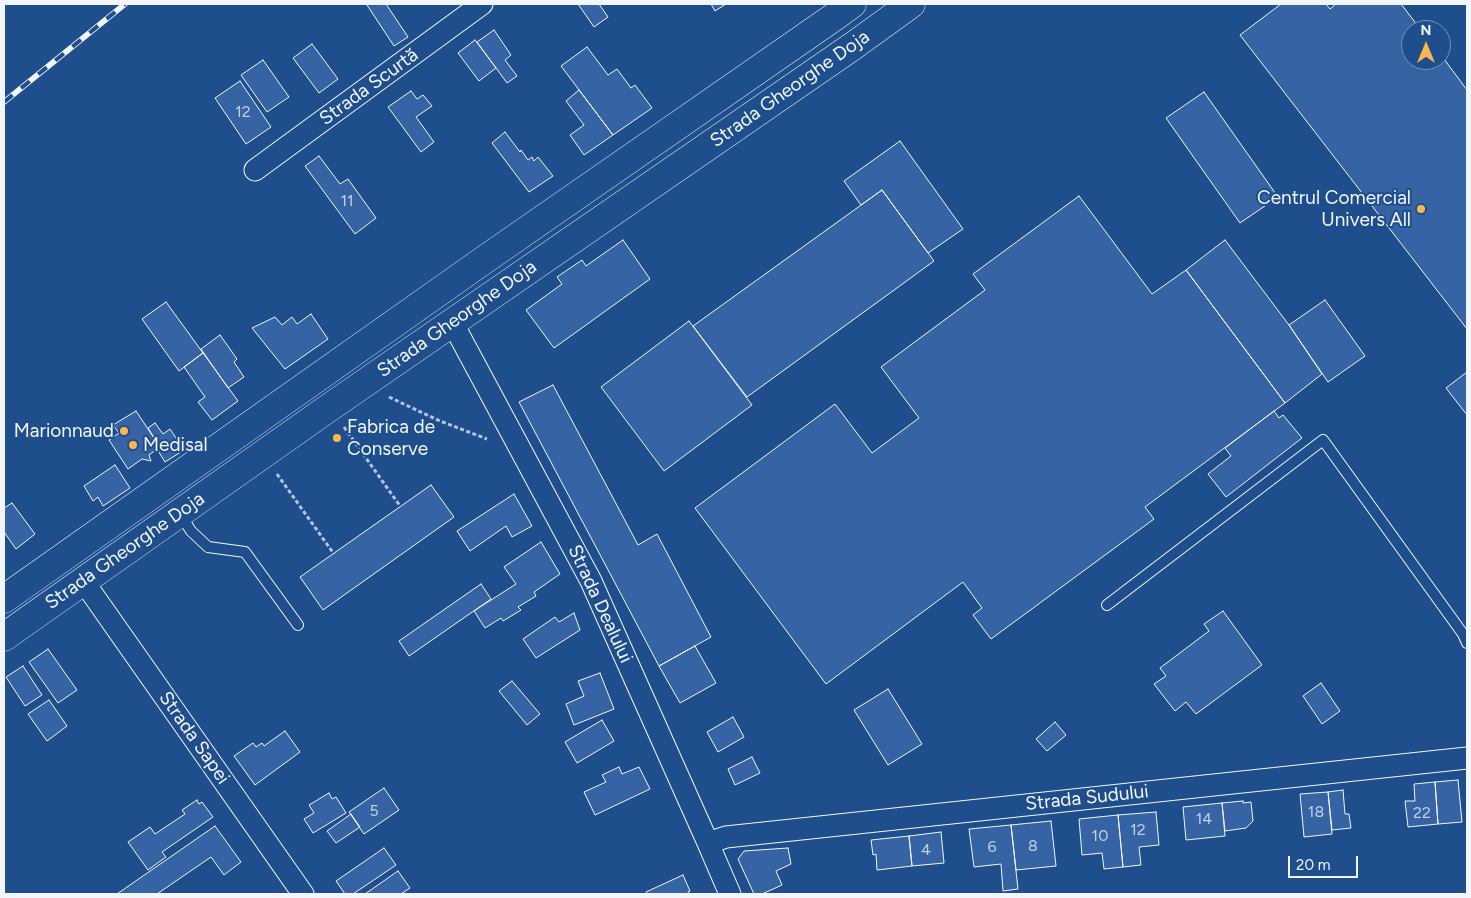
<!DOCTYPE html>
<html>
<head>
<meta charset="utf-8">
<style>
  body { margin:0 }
  #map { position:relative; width:1471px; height:898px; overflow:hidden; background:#1f4e8c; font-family:Figtree,sans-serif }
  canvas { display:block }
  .frame { position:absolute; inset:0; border:5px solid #f2f6ff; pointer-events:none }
  .north { position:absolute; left:1401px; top:20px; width:50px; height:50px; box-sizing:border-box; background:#1f4e8c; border:1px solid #7391ba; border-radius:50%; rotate:0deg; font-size:14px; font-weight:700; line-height:20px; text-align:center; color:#f2f6ff }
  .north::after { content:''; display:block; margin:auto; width:18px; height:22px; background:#ffb74d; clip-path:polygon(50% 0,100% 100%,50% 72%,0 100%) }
  .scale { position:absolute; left:1288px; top:856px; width:70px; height:22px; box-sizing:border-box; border:2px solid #f2f6ff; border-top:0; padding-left:6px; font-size:15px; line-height:18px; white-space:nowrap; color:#f2f6ff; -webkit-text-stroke:4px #1f4e8c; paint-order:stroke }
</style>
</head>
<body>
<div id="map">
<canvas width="1471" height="898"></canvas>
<div class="frame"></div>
<div class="north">N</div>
<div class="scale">20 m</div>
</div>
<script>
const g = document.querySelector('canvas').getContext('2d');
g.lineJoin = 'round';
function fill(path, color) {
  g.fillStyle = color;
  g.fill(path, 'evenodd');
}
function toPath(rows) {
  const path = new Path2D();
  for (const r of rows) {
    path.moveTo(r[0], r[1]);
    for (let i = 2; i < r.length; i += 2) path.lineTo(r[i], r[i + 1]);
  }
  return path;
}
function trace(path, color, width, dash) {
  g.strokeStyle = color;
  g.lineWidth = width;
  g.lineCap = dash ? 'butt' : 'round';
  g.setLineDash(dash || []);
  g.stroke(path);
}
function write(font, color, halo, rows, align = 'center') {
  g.font = font + ' Figtree,sans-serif';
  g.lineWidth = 4;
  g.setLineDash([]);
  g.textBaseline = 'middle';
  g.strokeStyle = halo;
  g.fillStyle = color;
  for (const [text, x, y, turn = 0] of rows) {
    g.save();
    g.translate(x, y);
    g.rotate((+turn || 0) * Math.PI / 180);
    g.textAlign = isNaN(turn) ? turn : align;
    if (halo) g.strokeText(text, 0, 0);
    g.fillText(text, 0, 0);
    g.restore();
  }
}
const building = toPath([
  [368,4,386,4,408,37,394,46,367,5,368,4],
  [578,4,599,4,608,17,594,27,578,4],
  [711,4,726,4,715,11,711,4],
  [1281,4,1326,4,1330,9,1336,4,1401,4,1421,30,1411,30,1411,60,1441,60,1441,55,1467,90,1467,329,1240,35,1281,4],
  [494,30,511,55,505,60,517,76,507,83,477,42,494,30],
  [475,40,496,68,479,81,458,53,475,40],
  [312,44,338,79,319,93,293,58,312,44],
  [587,47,608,75,617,69,631,88,635,85,652,108,613,135,561,66,587,47],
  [263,60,289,97,267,112,241,75,263,60],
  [240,81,271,127,246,144,215,98,240,81],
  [579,90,613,135,584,155,570,135,584,125,566,101,579,90],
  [411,91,417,99,423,95,432,106,416,117,434,142,421,152,388,107,411,91],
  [1204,92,1278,197,1240,223,1166,118,1204,92],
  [505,132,520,152,521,150,528,160,532,157,534,161,538,157,553,176,529,192,492,143,505,132],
  [900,141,963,229,928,253,882,190,861,205,844,181,900,141],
  [319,156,340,184,348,179,376,218,355,234,305,166,319,156],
  [882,190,934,261,747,397,693,326,882,190],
  [1079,196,1152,294,1186,270,1285,403,1145,507,1154,519,991,639,973,615,982,608,963,582,826,684,695,508,835,404,872,453,919,418,881,367,985,290,973,274,1079,196],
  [623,240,650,279,554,348,526,310,562,284,557,277,582,260,586,266,623,240],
  [1225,240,1289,325,1322,374,1285,403,1186,270,1225,240],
  [1325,300,1365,356,1328,382,1289,325,1325,300],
  [166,302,203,353,179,371,142,319,166,302],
  [311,314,328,339,285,369,252,328,275,317,282,325,292,317,297,324,311,314],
  [689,321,752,405,664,471,601,387,689,321],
  [220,335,237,359,234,362,244,377,228,388,201,349,220,335],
  [203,353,238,401,212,420,198,402,205,397,184,367,203,353],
  [1467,372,1467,415,1446,388,1467,372],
  [553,385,638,545,657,534,711,637,659,666,519,402,553,385],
  [136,411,160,447,149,455,151,461,142,459,128,469,109,440,119,433,113,425,136,411],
  [1274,411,1279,418,1283,415,1302,438,1226,497,1208,474,1231,456,1225,448,1274,411],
  [155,423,163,434,170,429,184,450,165,462,157,449,160,447,148,428,155,423],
  [115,465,130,488,103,506,98,497,93,501,84,486,115,465],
  [431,485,454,517,323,610,300,577,431,485],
  [514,494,532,526,512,537,506,526,470,551,457,531,514,494],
  [12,503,35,534,16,549,4,532,4,508,12,503],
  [541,542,560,574,534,592,536,596,518,607,521,610,503,621,501,618,485,628,474,611,516,584,504,567,541,542],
  [481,584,491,599,409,656,399,641,481,584],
  [1223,611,1262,665,1196,714,1186,702,1175,711,1154,684,1166,676,1160,668,1209,631,1204,624,1223,611],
  [574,613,580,630,536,658,523,639,555,617,559,622,574,613],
  [695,646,716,683,680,703,659,666,695,646],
  [48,649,77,690,58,703,29,662,48,649],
  [23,666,42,695,25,706,6,677,23,666],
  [600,673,614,709,574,725,566,704,584,696,578,681,600,673],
  [512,681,540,714,527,725,499,691,512,681],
  [1321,683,1340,711,1322,724,1303,696,1321,683],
  [888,689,922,744,888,765,854,710,888,689],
  [49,700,67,726,47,741,28,714,49,700],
  [733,717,744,737,718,752,707,732,733,717],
  [602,720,614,741,577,763,565,742,602,720],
  [1055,722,1066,735,1047,751,1036,739,1055,722],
  [285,731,300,752,255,785,234,756,253,743,256,747,262,743,264,746,285,731],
  [752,757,760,773,735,785,728,769,752,757],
  [619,767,622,774,639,767,650,789,595,815,584,792,606,782,602,775,619,767],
  [1458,780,1462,822,1438,824,1435,782,1458,780],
  [1435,782,1438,824,1408,827,1405,801,1415,801,1414,784,1435,782],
  [384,788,399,810,364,834,349,812,384,788],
  [1343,790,1345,814,1349,814,1351,828,1332,830,1328,792,1343,790],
  [1328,792,1332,834,1304,837,1300,794,1328,792],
  [329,793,332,799,336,797,346,813,313,833,304,819,314,813,309,805,329,793],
  [197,800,199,804,202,802,213,817,162,852,166,857,148,870,128,842,150,827,155,834,185,814,182,810,197,800],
  [1243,801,1243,803,1251,802,1253,821,1246,828,1225,831,1222,803,1243,801],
  [1222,803,1225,836,1186,840,1183,807,1222,803],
  [1156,812,1159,845,1139,847,1141,865,1123,867,1118,815,1156,812],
  [351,814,360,827,336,843,327,831,351,814],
  [1118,815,1123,867,1104,869,1102,853,1082,855,1079,819,1118,815],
  [1051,821,1056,866,1016,870,1011,825,1051,821],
  [1011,825,1018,889,1003,891,1001,864,974,867,969,829,1011,825],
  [215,826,241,862,224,875,211,857,157,894,117,894,215,826],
  [941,832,944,863,912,866,909,836,941,832],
  [909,836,912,866,877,870,876,854,873,855,871,840,909,836],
  [384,848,396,865,353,894,345,894,336,881,384,848],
  [788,848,791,864,776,871,782,885,762,894,754,894,738,859,744,851,788,848],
  [398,871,410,888,401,894,365,894,398,871],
  [683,875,690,891,688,892,689,894,647,894,646,892,683,875]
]);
fill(building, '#3563a3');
trace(building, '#f2f6ff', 1);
const lane = toPath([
  [180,514,191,531,208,547,245,552,298,625],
  [1107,605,1323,440,1463,634,1467,643]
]);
const street = toPath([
  [255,170,482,4],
  [452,322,591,581,708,843,730,894],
  [84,582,303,894],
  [708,843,726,837,1467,758]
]);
const primary = toPath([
  [4,599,484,260,834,17,852,4],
  [4,637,330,407,853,46,911,4]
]);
trace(lane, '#f2f6ff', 12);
trace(street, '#f2f6ff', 23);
trace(primary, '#f2f6ff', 29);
trace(toPath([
  [389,397,440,421,487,439],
  [344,427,400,506],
  [277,474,334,554]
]), '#b3c4dc', 3, [4, 2.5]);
trace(lane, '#1f4e8c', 10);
trace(street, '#1f4e8c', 21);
trace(primary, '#1f4e8c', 28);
const rail = toPath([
  [4,102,125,4]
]);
trace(rail, '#f2f6ff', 5.5);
trace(rail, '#1f4e8c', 4, [11]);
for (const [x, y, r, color] of [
  [1421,209,5,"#ffb74d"],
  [124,431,5,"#ffb74d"],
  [337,438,5,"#ffb74d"],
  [133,445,5,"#ffb74d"]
]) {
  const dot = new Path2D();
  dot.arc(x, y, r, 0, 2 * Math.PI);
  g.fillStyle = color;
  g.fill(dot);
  trace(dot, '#1f4e8c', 2);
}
write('16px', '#c3d1e8', null, [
  ["12",243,112],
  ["11",347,201],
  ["5",374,811],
  ["18",1316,812],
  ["22",1422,813],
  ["14",1204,819],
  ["12",1138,830],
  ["10",1100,836],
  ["8",1033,846],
  ["6",992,847],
  ["4",926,850]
]);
write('19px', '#f2f6ff', '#1f4e8c', [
  ["Strada Scurtă",369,87,-36],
  ["Strada Gheorghe Doja",790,89,-35],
  ["Strada Gheorghe Doja",457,319,-35],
  ["Strada Gheorghe Doja",125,551,-35],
  ["Strada Dealului",600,604,65],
  ["Strada Sapei",194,738,55],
  ["Strada Sudului",1087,798,-6]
]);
write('19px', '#f2f6ff', '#1f4e8c', [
  ["Centrul Comercial",1411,198],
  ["Univers All",1411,220],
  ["Fabrica de",347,427,"left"],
  ["Conserve",347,449,"left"],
  ["Marionnaud",114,431],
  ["Medisal",143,445,"left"]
], 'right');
</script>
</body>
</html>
